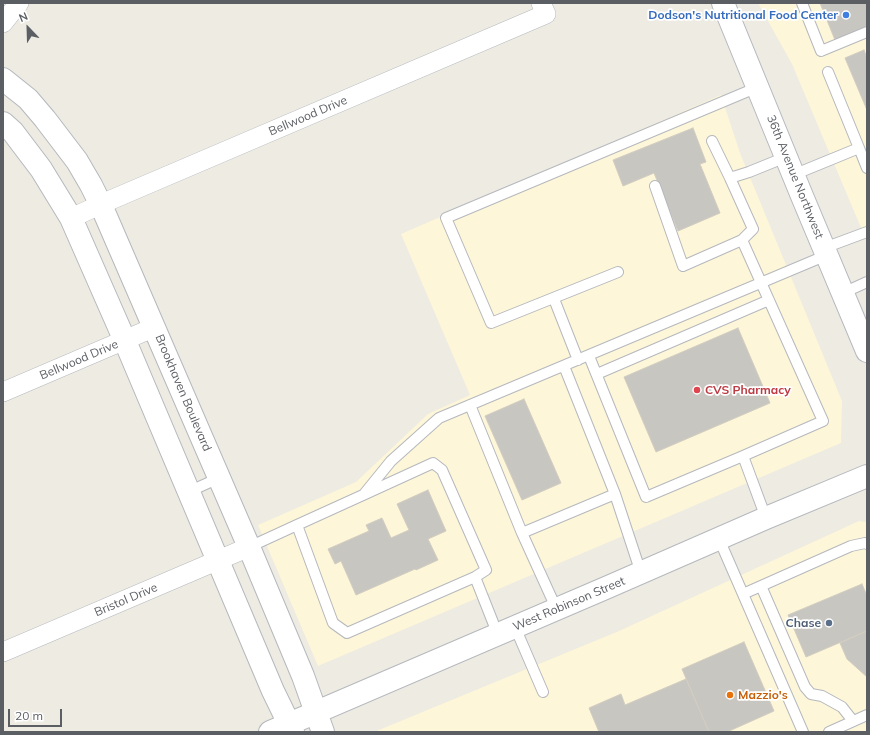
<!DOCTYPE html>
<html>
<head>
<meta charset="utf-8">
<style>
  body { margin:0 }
  #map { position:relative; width:870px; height:735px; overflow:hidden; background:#edebe2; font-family:Mulish,sans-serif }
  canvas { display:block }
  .frame { position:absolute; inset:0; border:4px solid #5b5e63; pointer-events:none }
  .north { position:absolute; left:8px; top:8px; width:40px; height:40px; -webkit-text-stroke:3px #fff; paint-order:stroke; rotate:337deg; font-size:11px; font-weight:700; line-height:16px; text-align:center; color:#5b5e63 }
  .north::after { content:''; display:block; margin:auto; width:14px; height:18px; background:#5b5e63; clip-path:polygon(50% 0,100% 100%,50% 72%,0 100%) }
  .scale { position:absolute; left:8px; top:709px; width:54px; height:18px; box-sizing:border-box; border:2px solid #5b5e63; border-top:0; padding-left:5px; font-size:12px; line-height:14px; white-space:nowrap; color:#5b5e63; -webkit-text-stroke:3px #fff; paint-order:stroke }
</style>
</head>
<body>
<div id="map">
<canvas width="870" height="735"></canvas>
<div class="frame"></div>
<div class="north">N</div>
<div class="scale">20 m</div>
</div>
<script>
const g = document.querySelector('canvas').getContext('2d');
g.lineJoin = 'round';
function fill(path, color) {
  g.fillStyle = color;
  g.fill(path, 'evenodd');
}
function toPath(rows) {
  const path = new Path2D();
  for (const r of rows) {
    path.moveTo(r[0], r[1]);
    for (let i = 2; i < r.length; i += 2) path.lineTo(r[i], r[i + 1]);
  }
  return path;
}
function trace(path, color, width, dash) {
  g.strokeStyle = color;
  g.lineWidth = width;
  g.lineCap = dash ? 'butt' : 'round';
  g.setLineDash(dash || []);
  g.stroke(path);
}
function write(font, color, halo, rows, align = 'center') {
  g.font = font + ' Mulish,sans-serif';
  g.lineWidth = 3.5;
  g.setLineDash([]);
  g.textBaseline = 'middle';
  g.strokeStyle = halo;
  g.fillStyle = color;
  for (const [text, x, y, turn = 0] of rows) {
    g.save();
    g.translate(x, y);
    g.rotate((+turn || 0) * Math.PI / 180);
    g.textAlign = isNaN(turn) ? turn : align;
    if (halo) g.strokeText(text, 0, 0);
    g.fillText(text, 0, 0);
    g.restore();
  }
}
fill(toPath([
  [758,3,867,3,867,242,792,64],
  [721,95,740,153,842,401,841,443,318,666,258,525,356,482,428,414,470,395,401,234],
  [859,521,867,522,867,732,374,732,619,631]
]), '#fdf6d8');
const building = toPath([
  [820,3,867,3,867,27,835,40,820,3],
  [864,50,867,58,867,110,845,58,864,50],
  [693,128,706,162,700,164,720,213,678,231,654,173,623,186,613,160,693,128],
  [738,328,770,403,656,452,624,377,738,328],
  [524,399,561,483,522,500,485,416,524,399],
  [428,490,446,531,428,539,438,560,416,570,415,569,356,595,341,561,335,564,328,549,369,531,366,525,382,518,391,538,409,530,397,504,428,490],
  [862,584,867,596,867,631,806,657,788,615,862,584],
  [867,631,867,677,847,659,840,643,867,631],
  [744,642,774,711,727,732,709,732,682,669,744,642],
  [686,679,709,732,599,732,589,708,621,694,625,705,686,679]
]);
fill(building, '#c8c6c0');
trace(building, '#d2cdc1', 1);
const service = toPath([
  [802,3,821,51,867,32],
  [712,141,730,178],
  [859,148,867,168],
  [793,175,859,148,828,72],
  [655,186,683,266,742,240,823,421,743,456,766,518],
  [742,240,753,229,730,178,749,172,786,157],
  [824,248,867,232],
  [618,272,491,323,446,218,758,87],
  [843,293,867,282],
  [554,299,578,360],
  [589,356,646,497,743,456],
  [564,366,615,494,641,573],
  [597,374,769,300],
  [470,405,522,533,557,610],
  [188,492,219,478],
  [365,493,391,461,439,418,827,255],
  [522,533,615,494],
  [719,539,803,732],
  [249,547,260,542,297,525,363,495,433,463,442,470,486,570,475,577,347,633,333,623,297,525],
  [475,577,498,635],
  [761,586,805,687,811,694,822,696,842,707,853,721],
  [743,594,851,546,865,543,867,544],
  [515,627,543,692],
  [829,732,867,715]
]);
const minor = toPath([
  [3,23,19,3],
  [71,218,113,199,546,14,541,3],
  [3,392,155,327],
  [3,652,249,547]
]);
const tertiary = toPath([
  [3,79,28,99,45,119,77,161,91,185,101,205,249,547,303,676,323,732],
  [3,123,13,132,41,169,71,218,125,341,273,691,293,732],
  [270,732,608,587,766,518,867,476]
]);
const secondary = toPath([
  [723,3,802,196,867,351]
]);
trace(service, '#b5b8bd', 12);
trace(minor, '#b5b8bd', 20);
trace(tertiary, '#b5b8bd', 24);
trace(secondary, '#b6b9bf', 24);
trace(service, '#fff', 10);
trace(minor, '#fff', 19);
trace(tertiary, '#fff', 22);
trace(secondary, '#fff', 22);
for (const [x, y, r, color] of [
  [846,15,4,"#3f7fe0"],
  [697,390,4,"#e0444e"],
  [829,623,4,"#5c6f8a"],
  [730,695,4,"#e8710a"]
]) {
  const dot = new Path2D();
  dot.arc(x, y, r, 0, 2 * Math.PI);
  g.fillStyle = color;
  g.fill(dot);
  trace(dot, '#fff', 1.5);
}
write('bold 12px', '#366cbe', '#fff', [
  ["Dodson's Nutritional Food Center",838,15]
], 'right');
write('12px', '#5b5e63', '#fff', [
  ["Bellwood Drive",308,116,-23],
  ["36th Avenue Northwest",795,177,68],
  ["Bellwood Drive",79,360,-23],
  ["Brookhaven Boulevard",183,393,67],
  ["Bristol Drive",126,600,-23],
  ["West Robinson Street",569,604,-23]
]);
write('bold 12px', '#be3a42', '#fff', [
  ["CVS Pharmacy",705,390]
], 'left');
write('bold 12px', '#4e5e75', '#fff', [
  ["Chase",821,623]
], 'right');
write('bold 12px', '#c56008', '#fff', [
  ["Mazzio's",738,695]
], 'left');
</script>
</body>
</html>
